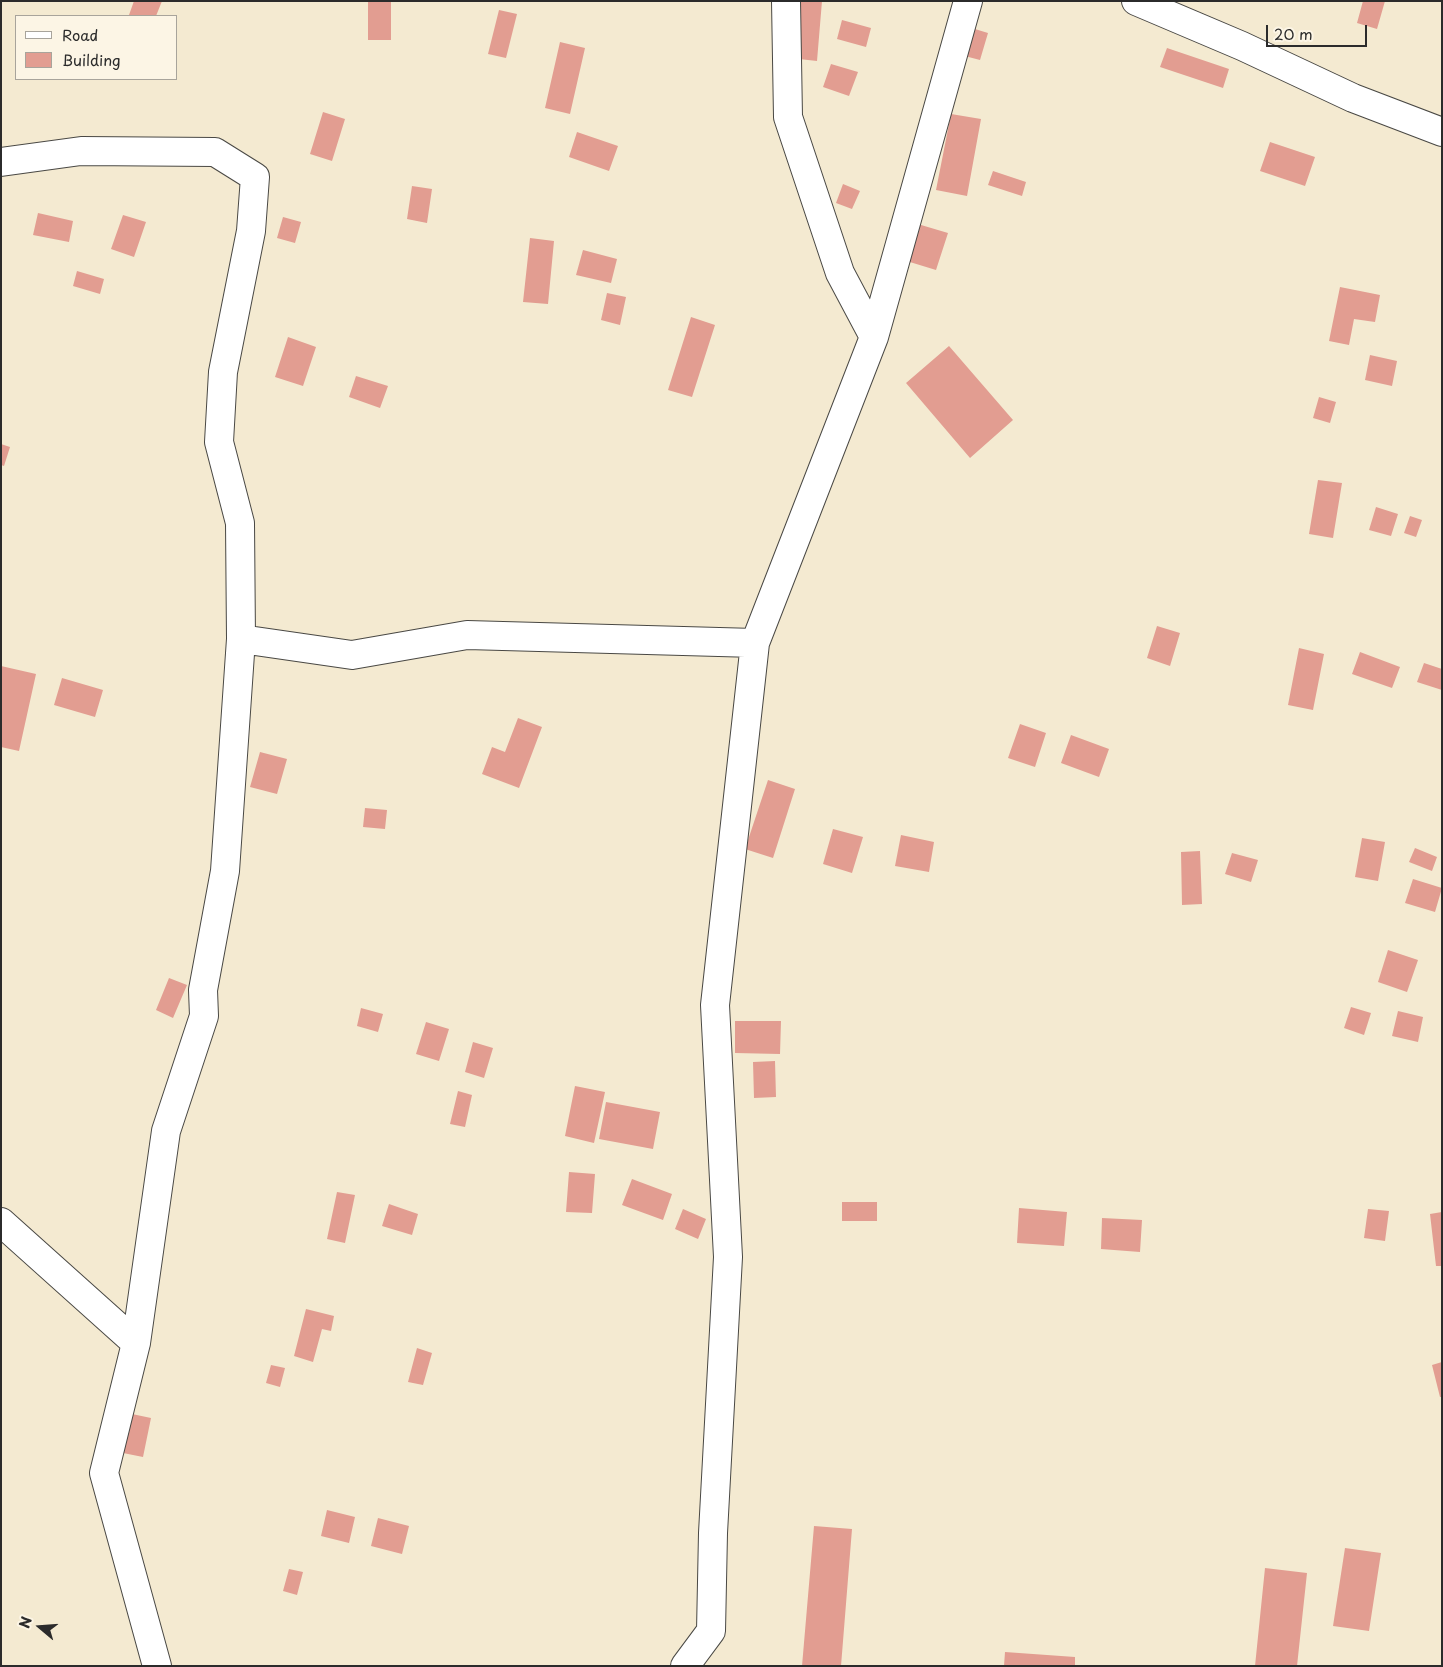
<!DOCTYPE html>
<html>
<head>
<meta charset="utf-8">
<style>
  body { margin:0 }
  #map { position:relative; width:1443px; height:1667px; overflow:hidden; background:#f4ead1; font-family:"Playpen Sans",sans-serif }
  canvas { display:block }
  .frame { position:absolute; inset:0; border:2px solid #2b2b2b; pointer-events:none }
  .legend { position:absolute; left:15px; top:15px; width:162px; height:65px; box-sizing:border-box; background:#fcf5e5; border:1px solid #a8a49b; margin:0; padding:6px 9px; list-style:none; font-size:15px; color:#2b2b2b }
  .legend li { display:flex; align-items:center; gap:10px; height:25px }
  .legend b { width:25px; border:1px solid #a8a49b }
  .north { position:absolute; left:15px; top:1602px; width:50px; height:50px; -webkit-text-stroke:4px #fcf5e5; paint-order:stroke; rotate:288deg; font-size:14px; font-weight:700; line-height:20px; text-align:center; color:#2b2b2b }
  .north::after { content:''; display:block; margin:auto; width:18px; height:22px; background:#2b2b2b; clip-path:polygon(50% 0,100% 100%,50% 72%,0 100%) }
  .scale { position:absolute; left:1266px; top:25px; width:101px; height:22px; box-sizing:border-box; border:2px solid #2b2b2b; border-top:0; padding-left:6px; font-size:15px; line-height:18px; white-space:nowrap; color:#2b2b2b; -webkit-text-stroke:4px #fcf5e5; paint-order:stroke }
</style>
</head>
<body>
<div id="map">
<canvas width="1443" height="1667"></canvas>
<div class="frame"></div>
<ul class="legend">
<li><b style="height:6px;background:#fff"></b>Road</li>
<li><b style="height:14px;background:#e29d91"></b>Building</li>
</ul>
<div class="north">N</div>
<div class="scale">20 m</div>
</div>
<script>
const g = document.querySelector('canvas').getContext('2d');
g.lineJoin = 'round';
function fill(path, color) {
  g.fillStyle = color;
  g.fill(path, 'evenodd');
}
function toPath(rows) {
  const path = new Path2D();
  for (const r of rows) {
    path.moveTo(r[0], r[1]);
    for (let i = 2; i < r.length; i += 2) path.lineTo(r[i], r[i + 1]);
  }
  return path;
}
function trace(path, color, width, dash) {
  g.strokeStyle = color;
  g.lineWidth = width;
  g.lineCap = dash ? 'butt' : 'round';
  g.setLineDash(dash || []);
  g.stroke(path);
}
fill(toPath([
  [134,1,162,1,156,16,133,16,129,15],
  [368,1,391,1,391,40,368,40],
  [794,1,822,1,817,61,790,58],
  [1363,1,1385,1,1377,29,1357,23],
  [499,10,517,14,506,58,488,54],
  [842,20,871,28,866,47,837,39],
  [965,26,988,33,980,60,957,54],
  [560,42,585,48,570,114,545,108],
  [1167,48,1229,69,1223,88,1160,67],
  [831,64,858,72,849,96,823,87],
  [323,112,345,119,332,161,310,154],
  [951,114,981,119,967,196,936,190],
  [577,132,618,146,609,171,569,157],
  [1270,142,1315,157,1305,186,1260,171],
  [993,171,1026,182,1022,196,988,185],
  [843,184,860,191,852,209,836,203],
  [412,186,432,189,427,223,407,219],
  [38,213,73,221,69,242,33,235],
  [123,215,146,222,134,257,111,249],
  [283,217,301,222,295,243,277,238],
  [911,222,948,233,936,270,900,259],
  [530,238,554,241,548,304,523,302],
  [583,250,617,259,611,283,576,275],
  [77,271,104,279,100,294,73,286],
  [1340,287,1380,295,1375,322,1354,319,1349,345,1329,341],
  [607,293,626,297,620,325,601,320],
  [691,317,715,325,692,397,668,390],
  [288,337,316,347,303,386,275,377],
  [949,346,1013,420,970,458,906,383],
  [1370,355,1397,361,1392,386,1365,380],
  [356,376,388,386,380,408,349,397],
  [1319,397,1336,402,1330,423,1313,418],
  [1,444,10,447,4,466,1,465],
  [1318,480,1342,483,1333,538,1309,534],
  [1376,507,1398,514,1391,536,1369,530],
  [1410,516,1422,520,1416,537,1404,533],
  [1157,626,1180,633,1170,666,1147,658],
  [1299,648,1324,654,1313,710,1288,705],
  [1360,652,1400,667,1392,688,1352,674],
  [1424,663,1442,669,1442,690,1417,682],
  [1,666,36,674,19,751,1,747],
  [62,678,103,690,95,717,54,705],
  [518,718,542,727,519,788,482,774,492,747,505,752],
  [1020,724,1046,733,1035,767,1008,758],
  [1071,735,1109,749,1099,777,1061,763],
  [260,752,287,759,277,794,250,787],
  [768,780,795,789,773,858,745,849],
  [365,808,387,810,385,829,363,827],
  [833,829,863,837,852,873,823,864],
  [901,835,934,842,929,872,895,866],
  [1362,838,1385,842,1378,881,1355,877],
  [1415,848,1437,857,1432,871,1409,862],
  [1200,851,1202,904,1182,905,1181,852],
  [1232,853,1258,860,1251,882,1225,874],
  [1413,879,1442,888,1435,912,1405,903],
  [1388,950,1418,960,1407,992,1378,982],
  [169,978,187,985,173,1018,156,1010],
  [1351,1007,1371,1013,1364,1035,1344,1028],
  [361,1008,383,1014,378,1032,357,1026],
  [1398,1011,1423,1017,1418,1042,1392,1036],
  [735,1021,781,1021,780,1054,735,1053],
  [426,1022,449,1029,439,1061,416,1054],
  [473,1042,493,1048,484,1078,465,1072],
  [775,1061,776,1097,754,1098,753,1062],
  [575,1086,605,1092,594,1143,565,1136],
  [458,1091,472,1095,465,1127,450,1124],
  [606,1102,660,1112,653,1149,599,1139],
  [569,1172,595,1174,592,1213,566,1212],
  [632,1179,672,1194,663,1220,622,1205],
  [337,1192,355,1195,345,1243,327,1239],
  [842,1202,877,1202,877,1221,842,1221],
  [389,1204,418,1214,412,1235,382,1226],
  [1019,1208,1067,1212,1064,1246,1017,1243],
  [683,1209,706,1219,698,1239,675,1229],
  [1368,1209,1389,1211,1385,1241,1364,1238],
  [1442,1212,1442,1266,1436,1266,1430,1214],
  [1102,1218,1142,1220,1140,1252,1101,1249],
  [306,1309,334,1316,331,1331,322,1329,313,1362,294,1356],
  [417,1348,432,1353,423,1385,408,1382],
  [1442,1362,1442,1397,1440,1397,1432,1365],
  [271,1365,285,1368,280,1387,266,1383],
  [132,1414,151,1418,143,1457,123,1453],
  [327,1510,355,1517,349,1543,321,1536],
  [378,1518,409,1526,402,1554,371,1546],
  [814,1526,852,1529,841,1666,802,1666],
  [1345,1548,1381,1553,1369,1631,1333,1626],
  [1265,1568,1307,1573,1297,1666,1255,1666],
  [289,1569,303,1572,297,1595,283,1591],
  [1005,1652,1075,1657,1075,1666,1004,1666]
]), '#e29d91');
const minor = toPath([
  [786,1,788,117,840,273,874,337],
  [1136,1,1242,46,1353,98,1442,132],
  [1,162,81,151,215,152,255,177,251,231,223,372,219,442,240,523,241,639,225,871,203,990,204,1016,166,1131,136,1343,104,1473,157,1666],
  [241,639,352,655,467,635,755,643,715,1005,728,1257,713,1533,711,1631,685,1666],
  [755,643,874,337,968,1],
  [1,1222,136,1343]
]);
trace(minor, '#494844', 30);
trace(minor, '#fff', 28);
</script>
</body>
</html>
